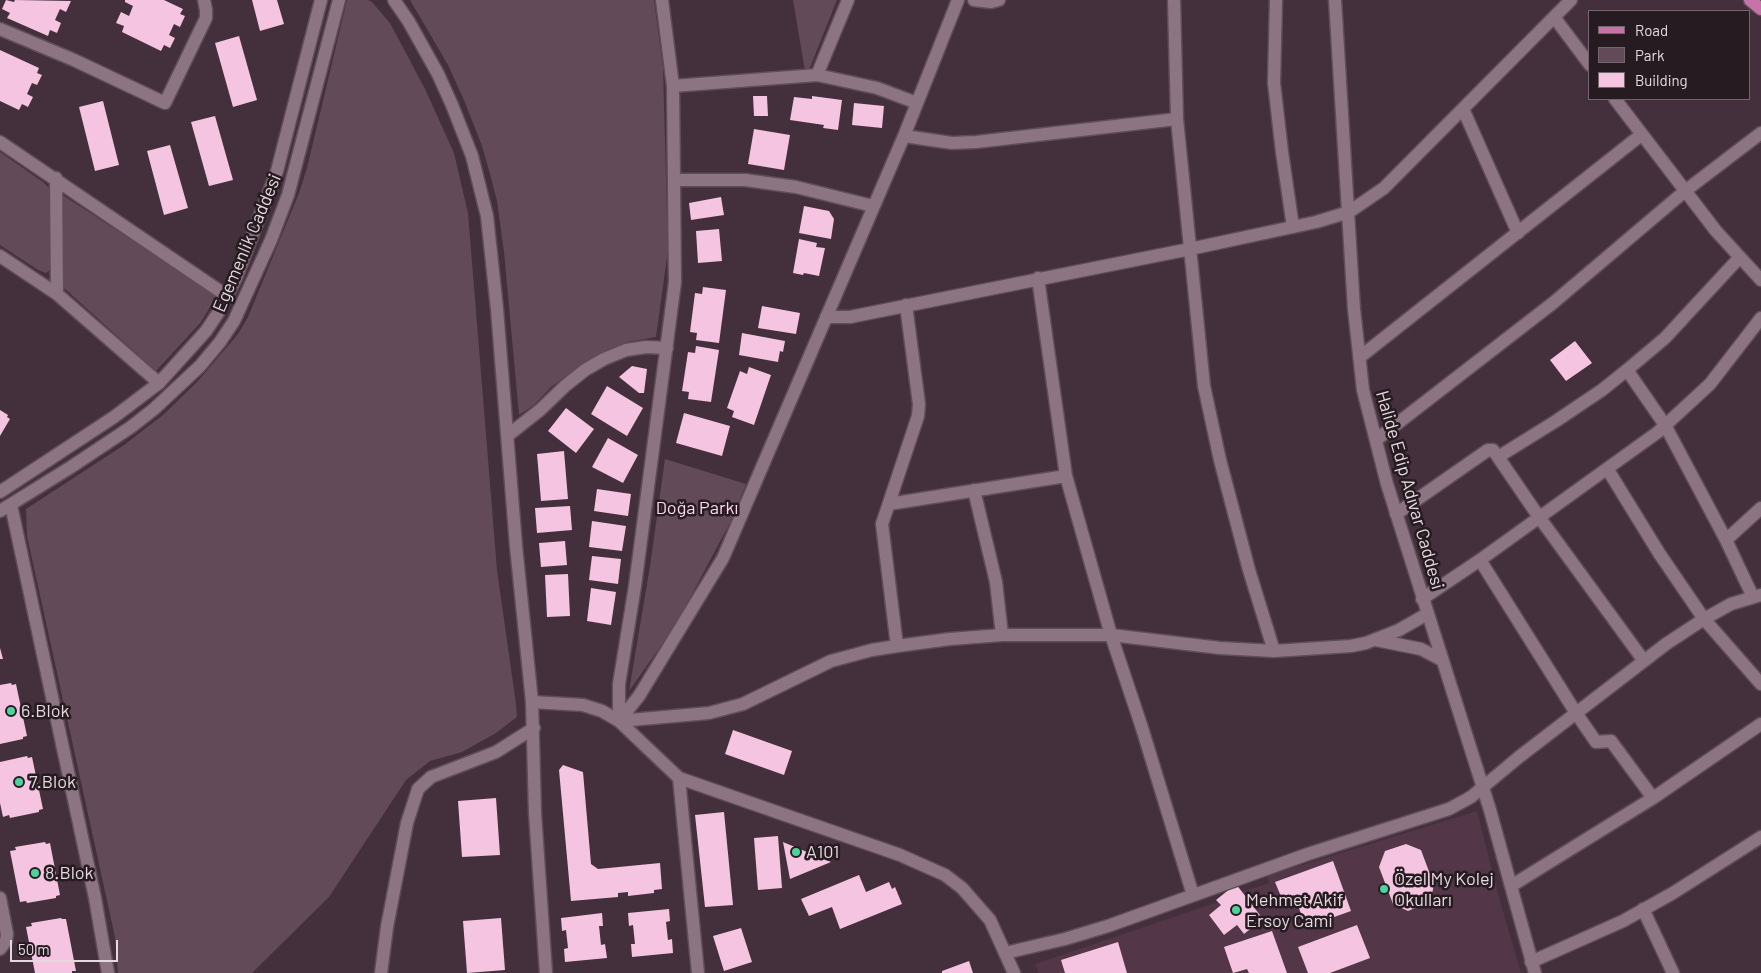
<!DOCTYPE html>
<html>
<head>
<meta charset="utf-8">
<style>
  body { margin:0 }
  #map { position:relative; width:1761px; height:973px; overflow:hidden; background:#442f3c; font-family:Barlow,sans-serif }
  canvas { display:block }
  .legend { position:absolute; left:1588px; top:10px; width:162px; height:90px; box-sizing:border-box; background:#251b20; border:1px solid #72676d; margin:0; padding:6px 9px; list-style:none; font-size:15px; color:#e6d8e0 }
  .legend li { display:flex; align-items:center; gap:10px; height:25px }
  .legend b { width:25px; border:1px solid #72676d }
  .scale { position:absolute; left:10px; top:940px; width:108px; height:22px; box-sizing:border-box; border:2px solid #e6d8e0; border-top:0; padding-left:6px; font-size:15px; line-height:18px; white-space:nowrap; color:#e6d8e0; -webkit-text-stroke:4px #251b20; paint-order:stroke }
</style>
</head>
<body>
<div id="map">
<canvas width="1761" height="973"></canvas>
<ul class="legend">
<li><b style="height:6px;background:#c674a8"></b>Road</li>
<li><b style="height:14px;background:#634a59"></b>Park</li>
<li><b style="height:14px;background:#f4c4e0"></b>Building</li>
</ul>
<div class="scale">50 m</div>
</div>
<script>
const g = document.querySelector('canvas').getContext('2d');
g.lineJoin = 'round';
function fill(path, color) {
  g.fillStyle = color;
  g.fill(path, 'evenodd');
}
function toPath(rows) {
  const path = new Path2D();
  for (const r of rows) {
    path.moveTo(r[0], r[1]);
    for (let i = 2; i < r.length; i += 2) path.lineTo(r[i], r[i + 1]);
  }
  return path;
}
function trace(path, color, width, dash) {
  g.strokeStyle = color;
  g.lineWidth = width;
  g.lineCap = dash ? 'butt' : 'round';
  g.setLineDash(dash || []);
  g.stroke(path);
}
function write(font, color, halo, rows, align = 'center') {
  g.font = font + ' Barlow,sans-serif';
  g.lineWidth = 5;
  g.setLineDash([]);
  g.textBaseline = 'middle';
  g.strokeStyle = halo;
  g.fillStyle = color;
  for (const [text, x, y, turn = 0] of rows) {
    g.save();
    g.translate(x, y);
    g.rotate((+turn || 0) * Math.PI / 180);
    g.textAlign = isNaN(turn) ? turn : align;
    if (halo) g.strokeText(text, 0, 0);
    g.fillText(text, 0, 0);
    g.restore();
  }
}
fill(toPath([
  [1477,811,1498,894,1521,973,1039,973,1035,964,1218,902,1221,905,1209,915,1224,934,1237,925,1244,934,1263,919,1242,892,1269,883,1267,876]
]), '#533748');
fill(toPath([
  [347,0,368,0,372,2,390,23,425,89,454,153,468,213,497,570,516,704,517,717,496,733,462,752,430,761,406,780,329,897,252,973,118,973,115,937,27,536,26,509,124,445,163,415,197,382,238,334,248,317,299,193,307,168],
  [410,0,654,0,663,68,668,250,656,337,627,342,586,361,551,387,534,405,519,415,504,252,497,201,490,174,482,146,464,100,448,65],
  [793,0,837,0,809,70,805,71],
  [0,152,43,182,49,188,51,264,50,270,46,273,38,270,0,245],
  [61,194,207,289,216,297,201,322,156,371,64,288],
  [665,459,746,484,731,521,675,626,629,691,650,566]
]), '#634a59');
fill(toPath([
  [6,0,14,2,15,0,71,1,66,12,60,9,55,20,61,23,57,33,50,30,48,36,7,18,10,13,2,9],
  [125,0,164,0,183,9,180,14,185,16,180,27,174,24,169,35,175,38,170,48,164,45,161,51,122,32,124,26,116,23,121,12,129,16,133,6,125,2],
  [252,0,277,0,284,24,260,31],
  [239,36,257,100,233,107,215,43],
  [0,50,39,68,37,73,42,75,37,85,32,83,27,94,33,97,28,107,22,104,19,110,0,101],
  [753,96,767,96,768,116,754,116],
  [812,96,842,100,838,130,823,128,824,125,790,120,794,97,812,99],
  [103,101,119,165,95,171,79,107],
  [854,103,884,106,882,128,852,125],
  [215,116,233,180,209,186,191,122],
  [754,129,790,135,784,170,748,164],
  [170,145,188,208,164,215,147,151],
  [721,197,724,215,691,220,689,203],
  [804,206,829,211,834,219,831,239,799,233],
  [719,229,722,261,698,263,696,231],
  [799,239,817,243,816,247,825,248,819,276,804,273,803,275,793,273],
  [703,287,726,290,719,343,696,340,697,333,690,332,695,293,702,294],
  [762,306,800,313,796,334,758,328],
  [742,333,785,341,783,352,780,351,778,362,739,355],
  [1575,341,1592,363,1566,381,1550,360],
  [696,346,719,350,711,402,688,399,689,392,682,391,688,352,695,353],
  [632,366,647,369,644,393,639,393,619,377],
  [749,367,771,375,754,425,732,417,734,411,727,408,740,371,747,374],
  [607,386,643,408,627,436,591,414],
  [566,408,594,429,576,453,548,431],
  [0,410,8,415,7,417,10,419,0,436],
  [684,413,730,426,722,456,676,443],
  [608,438,638,455,623,483,592,467],
  [564,451,568,499,541,501,537,454],
  [597,489,631,494,628,516,594,511],
  [570,506,572,530,537,533,535,508],
  [592,521,626,526,622,551,589,547],
  [565,541,567,565,541,567,539,543],
  [592,556,621,559,618,584,589,580],
  [568,574,570,616,547,617,545,575],
  [591,588,616,592,611,625,587,621],
  [0,648,3,659,0,659],
  [11,683,12,685,16,684,27,736,23,737,23,739,0,744,0,685],
  [733,730,792,751,784,775,725,754],
  [27,756,28,758,32,757,43,809,39,810,39,812,10,818,9,815,3,817,0,803,0,762],
  [563,765,583,772,591,864,598,869,660,863,662,889,654,890,654,893,628,896,628,892,618,893,618,897,571,901,559,770],
  [496,798,500,855,462,857,458,801],
  [724,812,733,905,705,907,695,815],
  [778,836,782,888,758,890,754,838],
  [45,842,46,844,50,843,60,895,56,896,56,898,27,903,26,901,20,902,10,851,16,850,15,847],
  [783,842,831,862,790,879],
  [1406,844,1421,850,1434,885,1430,902,1408,911,1393,904,1379,867,1385,851],
  [1333,861,1351,911,1306,927,1294,895,1282,899,1275,882],
  [859,875,866,892,889,882,892,889,895,887,902,904,840,929,832,907,809,916,801,899],
  [1236,884,1263,919,1244,934,1237,925,1224,935,1209,915,1221,905,1216,900],
  [669,909,670,921,666,922,668,940,672,939,673,953,632,957,631,944,635,944,633,925,629,926,628,913],
  [602,913,603,926,599,926,601,945,605,944,607,958,565,962,564,949,568,948,566,930,562,931,561,918],
  [61,918,62,919,66,919,76,971,72,971,72,973,35,973,26,927,32,926,31,923],
  [501,918,505,970,467,973,463,921],
  [1357,925,1370,958,1330,973,1308,973,1298,947],
  [741,928,752,962,724,971,713,936],
  [1272,931,1287,973,1249,973,1247,969,1233,973,1224,947],
  [1118,942,1127,973,1065,973,1061,960],
  [969,961,973,973,942,973,942,971]
]), '#f4c4e0');
const minor = toPath([
  [394,0,409,22,438,74,452,105,472,156,487,216,497,309,516,546,532,702,535,813,546,973],
  [974,0,991,2,999,0],
  [1174,0,1177,119,1204,386,1220,460,1249,570,1274,651],
  [1276,0,1274,83,1282,152,1293,227],
  [1335,0,1354,309,1363,390,1387,484,1490,810,1535,973],
  [1554,17,1590,65],
  [0,29,74,60,165,103,206,18,206,10,204,0],
  [817,75,848,0],
  [673,86,817,75,877,88,917,103],
  [1615,99,1716,231,1761,280],
  [1463,109,1518,233],
  [904,136,952,143,976,142,1177,119],
  [0,142,227,296],
  [56,178,57,294],
  [674,180,745,180,796,187,873,206],
  [0,256,57,294,159,383],
  [1038,278,1066,476,1111,635,1142,728,1193,895],
  [826,317,850,317,1190,249,1316,222,1349,212,1384,188,1571,0],
  [1360,357,1641,135],
  [1627,370,1665,425,1726,540,1753,597],
  [507,436,540,410,565,386,585,370,604,359,626,350,646,347,667,348],
  [1376,440,1553,303,1685,191,1761,133],
  [1608,470,1659,553,1704,619,1761,684],
  [974,490,996,582,1002,635],
  [889,504,1066,476],
  [11,505,95,898,108,973],
  [1396,514,1488,450,1493,450,1498,457],
  [1726,540,1761,508],
  [1480,560,1576,713,1596,742,1611,741,1653,798],
  [1422,599,1480,560,1658,432,1710,384,1761,318],
  [1376,640,1421,649,1442,660],
  [897,646,882,524,918,416,919,404,906,305],
  [1644,661,1539,517,1498,457,1556,421,1602,390,1627,370,1665,338,1740,257],
  [619,721,709,713,743,704,831,661,872,650,897,646,950,639,1002,635,1111,635,1220,648,1274,651,1351,646,1366,643,1399,630,1427,614],
  [619,721,639,696,723,558,904,136,958,0],
  [619,721,619,684,635,586,675,282,673,86,662,0],
  [679,778,698,973],
  [1511,886,1653,798,1761,724],
  [0,898,7,934,6,941,0,949],
  [1643,909,1673,973],
  [1005,953,1065,939,1108,926,1308,854,1449,809,1471,797,1519,757,1666,644,1704,619,1731,604,1761,595],
  [1531,962,1623,921,1673,893,1761,837],
  [381,973,387,927,407,823,418,789,431,777,496,752,534,728]
]);
const tertiary = toPath([
  [532,702,583,705,602,711,619,721,679,778,900,855,945,875,962,888,990,920,1014,973]
]);
const secondary = toPath([
  [0,492,114,417,159,383,206,331,218,313,236,278,277,171,321,0],
  [0,511,71,467,131,427,154,409,200,366,220,342,234,321,271,240,288,195,339,0]
]);
const primary = toPath([
  [1750,0,1761,9]
]);
trace(minor, '#5f4d58', 15);
trace(tertiary, '#5f4d58', 15);
trace(secondary, '#5f4d58', 15);
trace(primary, '#5f4d58', 15);
trace(minor, '#8d7482', 12);
trace(tertiary, '#8d7482', 12);
trace(secondary, '#8d7482', 12);
trace(primary, '#c674a8', 12);
for (const [x, y, r, color] of [
  [11,711,5,"#4ad49c"],
  [19,782,5,"#4ad49c"],
  [796,852,5,"#4ad49c"],
  [35,873,5,"#4ad49c"],
  [1384,889,5,"#4ad49c"],
  [1236,910,5,"#4ad49c"]
]) {
  const dot = new Path2D();
  dot.arc(x, y, r, 0, 2 * Math.PI);
  g.fillStyle = color;
  g.fill(dot);
  trace(dot, '#251b20', 2);
}
write('18px', '#e6d8e0', '#251b20', [
  ["Egemenlik Caddesi",247,243,-67],
  ["Halide Edip Adıvar Caddesi",1410,490,74]
]);
write('18px', '#ffd4ed', '#251b20', [
  ["Doğa Parkı",697,508]
]);
write('18px', '#e6d8e0', '#251b20', [
  ["6.Blok",21,711],
  ["7.Blok",29,782],
  ["A101",806,852],
  ["8.Blok",45,873],
  ["Özel My Kolej",1394,879],
  ["Okulları",1394,900],
  ["Mehmet Akif",1246,900],
  ["Ersoy Cami",1246,921]
], 'left');
</script>
</body>
</html>
